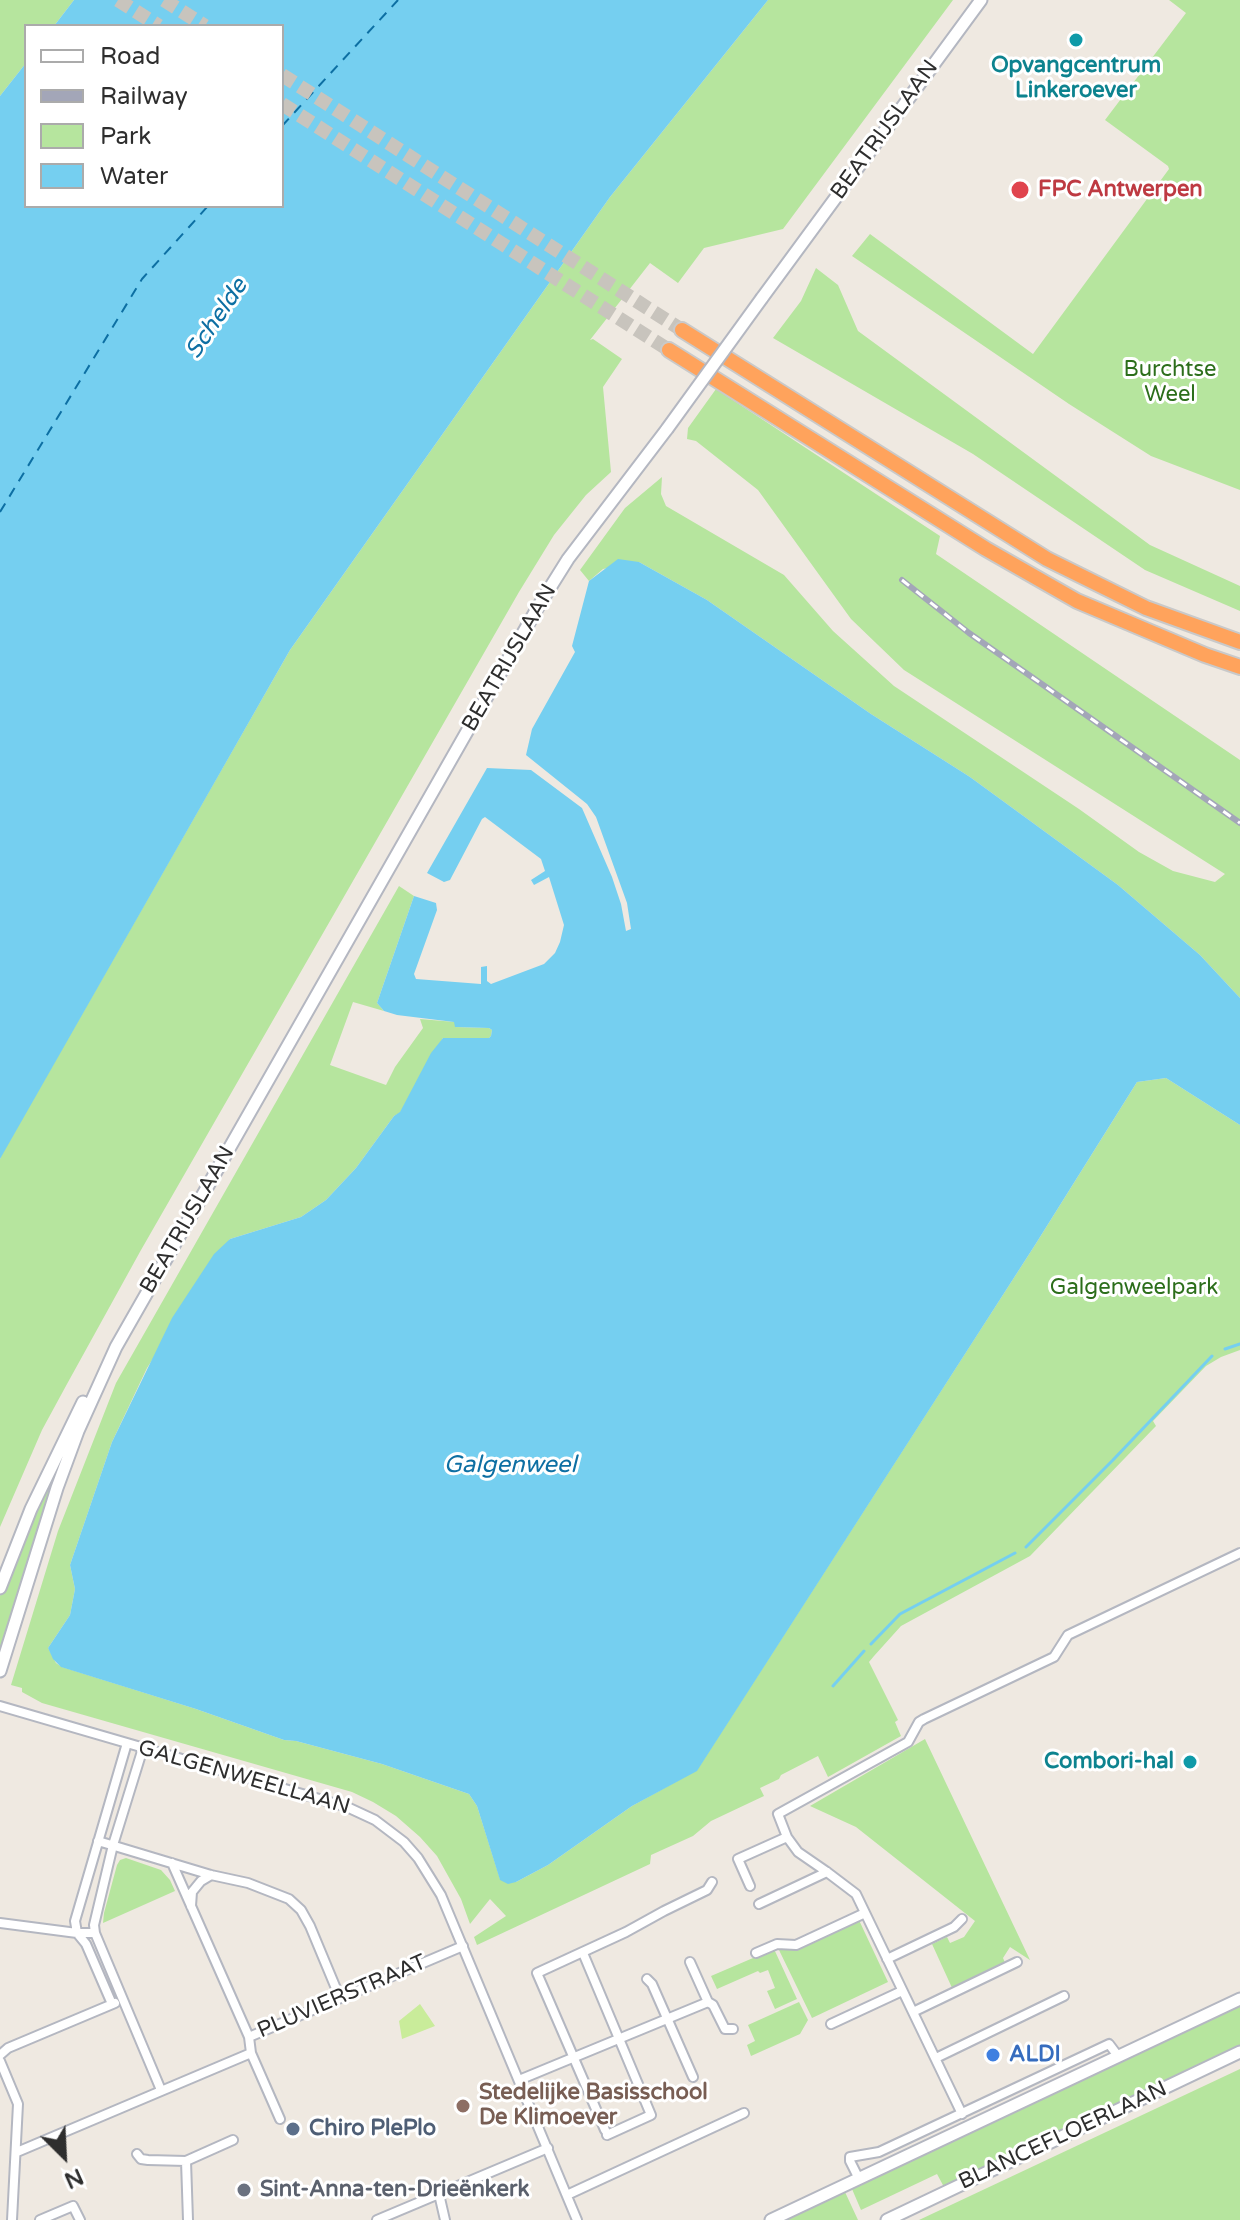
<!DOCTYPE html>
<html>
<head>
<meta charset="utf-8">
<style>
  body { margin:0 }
  #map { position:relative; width:1240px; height:2220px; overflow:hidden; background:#efe9e1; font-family:"Varela Round",sans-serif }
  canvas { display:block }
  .legend { position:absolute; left:24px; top:24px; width:260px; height:184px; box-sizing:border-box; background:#fff; border:2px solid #ababab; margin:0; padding:10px 14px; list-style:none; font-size:24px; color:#2e2e2e }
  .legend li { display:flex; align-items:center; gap:16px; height:40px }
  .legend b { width:40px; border:2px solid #ababab }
  .north { position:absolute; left:24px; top:2116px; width:80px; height:80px; -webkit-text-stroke:6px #fff; paint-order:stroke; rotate:156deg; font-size:22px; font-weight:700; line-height:32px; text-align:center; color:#2e2e2e }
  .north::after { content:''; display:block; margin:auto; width:28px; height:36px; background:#2e2e2e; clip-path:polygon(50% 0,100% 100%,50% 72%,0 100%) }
</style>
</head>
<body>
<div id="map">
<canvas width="1240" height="2220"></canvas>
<ul class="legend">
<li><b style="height:10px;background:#fff"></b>Road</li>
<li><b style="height:10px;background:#a3a6b8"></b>Railway</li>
<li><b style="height:22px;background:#b6e59e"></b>Park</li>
<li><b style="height:22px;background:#75cff0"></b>Water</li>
</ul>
<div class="north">N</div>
</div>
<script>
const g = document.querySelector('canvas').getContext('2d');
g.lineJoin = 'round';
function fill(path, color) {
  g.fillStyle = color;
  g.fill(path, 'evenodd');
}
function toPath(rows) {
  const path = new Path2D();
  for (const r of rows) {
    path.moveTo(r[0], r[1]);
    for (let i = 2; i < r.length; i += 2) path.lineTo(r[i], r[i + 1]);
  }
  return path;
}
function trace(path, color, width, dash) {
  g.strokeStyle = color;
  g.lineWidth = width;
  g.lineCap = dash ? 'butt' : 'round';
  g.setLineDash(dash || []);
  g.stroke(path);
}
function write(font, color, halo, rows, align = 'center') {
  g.font = font + ' "Varela Round",sans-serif';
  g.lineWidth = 6;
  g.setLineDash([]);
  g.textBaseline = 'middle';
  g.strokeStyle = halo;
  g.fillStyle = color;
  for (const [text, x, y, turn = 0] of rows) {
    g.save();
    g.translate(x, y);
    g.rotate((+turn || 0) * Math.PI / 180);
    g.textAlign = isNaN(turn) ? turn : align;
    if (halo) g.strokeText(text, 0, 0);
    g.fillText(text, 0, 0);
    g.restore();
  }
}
fill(toPath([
  [0,0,74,0,54,26,26,26,26,63,0,96],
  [768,0,953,0,783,229,704,248,678,283,650,263,590,340,593,339,622,359,603,387,611,472,586,495,554,535,519,592,141,1250,67,1384,42,1430,0,1527,0,1159,2,1154,290,650,610,197],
  [1169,0,1240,0,1240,490,1151,456,1069,404,852,256,870,234,1033,354,1169,169,1168,166,1105,120,1186,13],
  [816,268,838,285,858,331,1150,545,1240,586,1240,611,1145,570,973,454,773,338,801,301],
  [716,389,940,536,936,554,1240,760,1240,998,1200,955,1118,885,970,777,871,714,707,600,639,562,603,569,589,581,580,570,625,508,662,477,661,494,666,506,784,575,833,631,894,686,1079,809,1139,852,1173,871,1215,882,1225,874,904,670,851,619,758,490,696,441,687,439,688,428],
  [399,886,414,896,377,1003,384,1011,353,1002,330,1065,386,1085,395,1067,423,1028,420,1019,455,1022,455,1027,489,1028,492,1030,491,1036,489,1038,443,1038,400,1113,394,1116,356,1168,326,1200,301,1217,230,1239,147,1368,112,1442,70,1565,75,1589,70,1615,48,1648,56,1663,62,1667,196,1709,284,1740,296,1741,382,1764,469,1794,477,1806,500,1879,516,1882,548,1865,632,1806,697,1770,1035,1245,1137,1082,1166,1078,1240,1125,1240,1350,1221,1357,1206,1366,1153,1421,1156,1426,1030,1556,901,1626,874,1656,869,1662,898,1720,895,1722,901,1736,828,1777,818,1756,781,1775,779,1779,760,1788,764,1796,711,1821,693,1836,651,1855,650,1864,477,1945,474,1937,506,1916,490,1899,470,1924,461,1899,437,1856,420,1837,396,1816,373,1802,352,1792,42,1703,22,1692,22,1688,11,1685,58,1531,116,1383],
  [76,1430,0,1661,0,1596,31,1519,70,1433],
  [925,1739,1030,1960,1010,1947,1003,1958,1006,1965,953,1990,932,1944,947,1937,950,1943,964,1937,975,1921,856,1827,810,1806],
  [126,1858,161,1870,170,1880,175,1891,103,1923,104,1913,117,1865,120,1860],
  [858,1918,888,1982,812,2018,779,1950],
  [774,1949,797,1999,775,2009,767,1991,775,1988,768,1970,760,1973,758,1971,717,1989,711,1976],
  [799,2002,808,2020,800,2034,751,2056,747,2045,755,2041,748,2025],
  [1240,2004,1240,2047,944,2187,937,2174,861,2210,852,2189],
  [1240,2069,1240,2220,919,2220],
  [845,2192,858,2220,785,2220]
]), '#b6e59e');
fill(toPath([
  [420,2004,435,2026,402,2039,399,2021]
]), '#c9ec9a');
fill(toPath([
  [74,0,768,0,610,197,290,650,0,1159,0,96,26,63,26,206,282,206,282,26,54,26],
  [618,559,639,562,707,600,871,714,970,777,1118,885,1200,955,1240,998,1240,1125,1166,1078,1137,1082,1035,1245,697,1771,632,1806,548,1865,516,1882,508,1884,500,1880,477,1806,469,1794,382,1764,296,1741,284,1740,196,1709,61,1667,53,1659,48,1648,70,1615,75,1589,70,1565,112,1442,172,1318,214,1254,230,1239,301,1217,326,1200,356,1168,394,1116,400,1112,431,1053,443,1038,489,1038,491,1036,492,1030,489,1028,455,1027,454,1022,397,1015,384,1011,377,1003,414,896,436,903,437,910,414,974,416,979,481,984,481,967,487,966,487,981,491,984,544,964,555,953,560,942,564,925,549,877,534,885,531,880,545,871,541,859,485,817,482,819,450,880,444,882,427,873,487,768,531,770,582,808,612,877,621,904,626,931,631,929,627,903,596,817,587,804,526,755,532,729,575,652,572,646,589,581]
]), '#75cff0');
trace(toPath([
  [1225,1349,1240,1344],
  [1026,1547,1113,1460,1212,1356],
  [871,1644,900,1614,1015,1553],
  [833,1686,864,1651]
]), '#75cff0', 3);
trace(toPath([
  [282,126,398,0],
  [0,512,142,279,208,206]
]), '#0d6fa3', 2, [10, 8]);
trace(toPath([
  [118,0,159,26],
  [164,0,205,26],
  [282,75,682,330],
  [282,104,669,350]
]), '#c8c4bd', 14, [14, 7]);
const street = toPath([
  [0,1706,347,1807,375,1820,404,1842,418,1858,441,1895,577,2220],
  [143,1748,113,1845,94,1925,95,1933,161,2090],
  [787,1837,778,1814,908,1742,919,1722,924,1719,1054,1657,1068,1635,1240,1553],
  [98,1841,211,1875,248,1883,289,1899,301,1910,310,1926,340,1998],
  [172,1863,249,2037],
  [750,1886,738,1859,787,1837,798,1852,827,1872,856,1894,962,2114],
  [759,1904,827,1872],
  [191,1906,192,1892,201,1881,211,1875],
  [0,1923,77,1933,95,1933],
  [583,1953,651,2115,607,2135],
  [756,1953,777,1944,796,1945,865,1913],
  [887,1959,954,1927,962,1919],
  [690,1962,708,2002],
  [647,1979,652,1984,693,2077],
  [112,2004,86,1944,77,1933,75,1921,127,1743],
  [913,2012,1017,1962],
  [831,2024,902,1991],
  [251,2053,280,2119],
  [0,2055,8,2048,115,2003],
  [936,2058,1064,1996],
  [0,2061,18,2104,12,2220],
  [519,2080,708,2002,713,2005,725,2029,733,2029],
  [605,2130,537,1973,626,1932,664,1911,707,1890,712,1882],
  [17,2152,251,2053,249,2037,463,1946],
  [137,2154,141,2159,148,2160,186,2161,233,2140],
  [186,2161,188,2220],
  [859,2179,850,2161,850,2157,879,2152,1109,2044,1118,2056],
  [439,2194,445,2220],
  [567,2195,744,2113],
  [40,2220,73,2206,80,2220],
  [377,2220,548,2148]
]);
const secondary = toPath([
  [762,298,981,0],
  [0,1588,31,1509,83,1402],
  [0,1671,57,1488,78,1431,116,1347,538,607,568,559,667,429],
  [771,2220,1240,1999],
  [887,2220,1240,2052]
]);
const highway = toPath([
  [682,330,1047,559,1146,608,1240,642],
  [669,350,986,549,1077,601,1205,655,1240,667]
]);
trace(street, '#b4b7c1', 12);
trace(secondary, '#b4b7c1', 15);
trace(highway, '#c9c9c9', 18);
trace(street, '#fff', 8);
trace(secondary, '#fff', 11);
trace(highway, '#ffa35c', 14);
const rail = toPath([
  [902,580,969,633,1240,823]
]);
trace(rail, '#a3a6b8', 6);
trace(rail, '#fff', 3, [9]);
const secondaryBridge = toPath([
  [667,429,762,298]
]);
trace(secondaryBridge, '#b4b7c1', 15, []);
trace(secondaryBridge, '#fff', 11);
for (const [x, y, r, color] of [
  [1076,40,8,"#0f9aa8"],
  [1020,190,10,"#e0444e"],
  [1190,1762,8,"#0f9aa8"],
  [993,2055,8,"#3f7fe0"],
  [463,2106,8,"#8d6e63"],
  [293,2129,8,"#5c6f8a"],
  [244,2190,8,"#6b7280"]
]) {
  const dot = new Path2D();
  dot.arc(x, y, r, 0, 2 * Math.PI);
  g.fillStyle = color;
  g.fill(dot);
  trace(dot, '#fff', 3);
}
write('bold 22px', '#0d838f', '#fff', [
  ["Opvangcentrum",1076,66],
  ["Linkeroever",1076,91],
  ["Combori-hal",1174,1762,"right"]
]);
write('22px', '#2e2e2e', '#fff', [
  ["BEATRIJSLAAN",885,130,-54],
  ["BEATRIJSLAAN",510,658,-60],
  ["BEATRIJSLAAN",188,1220,-60],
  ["GALGENWEELLAAN",244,1778,16],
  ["PLUVIERSTRAAT",342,1997,-23],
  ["BLANCEFLOERLAAN",1063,2136,-25]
]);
write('bold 22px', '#be3a42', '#fff', [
  ["FPC Antwerpen",1038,190]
], 'left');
write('22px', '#2c6e1b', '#fff', [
  ["Burchtse",1170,370],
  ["Weel",1170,395],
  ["Galgenweelpark",1134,1288]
]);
write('bold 22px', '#366cbe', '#fff', [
  ["ALDI",1009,2055]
], 'left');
write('bold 22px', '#785e54', '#fff', [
  ["Stedelijke Basisschool",479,2093],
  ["De Klimoever",479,2118]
], 'left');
write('bold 22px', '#4e5e75', '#fff', [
  ["Chiro PlePlo",309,2129]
], 'left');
write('bold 22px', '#5b616d', '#fff', [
  ["Sint-Anna-ten-Drieënkerk",260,2190]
], 'left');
write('italic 24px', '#0d6fa3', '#fff', [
  ["Schelde",217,319,-56],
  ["Galgenweel",510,1466]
]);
</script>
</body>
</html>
